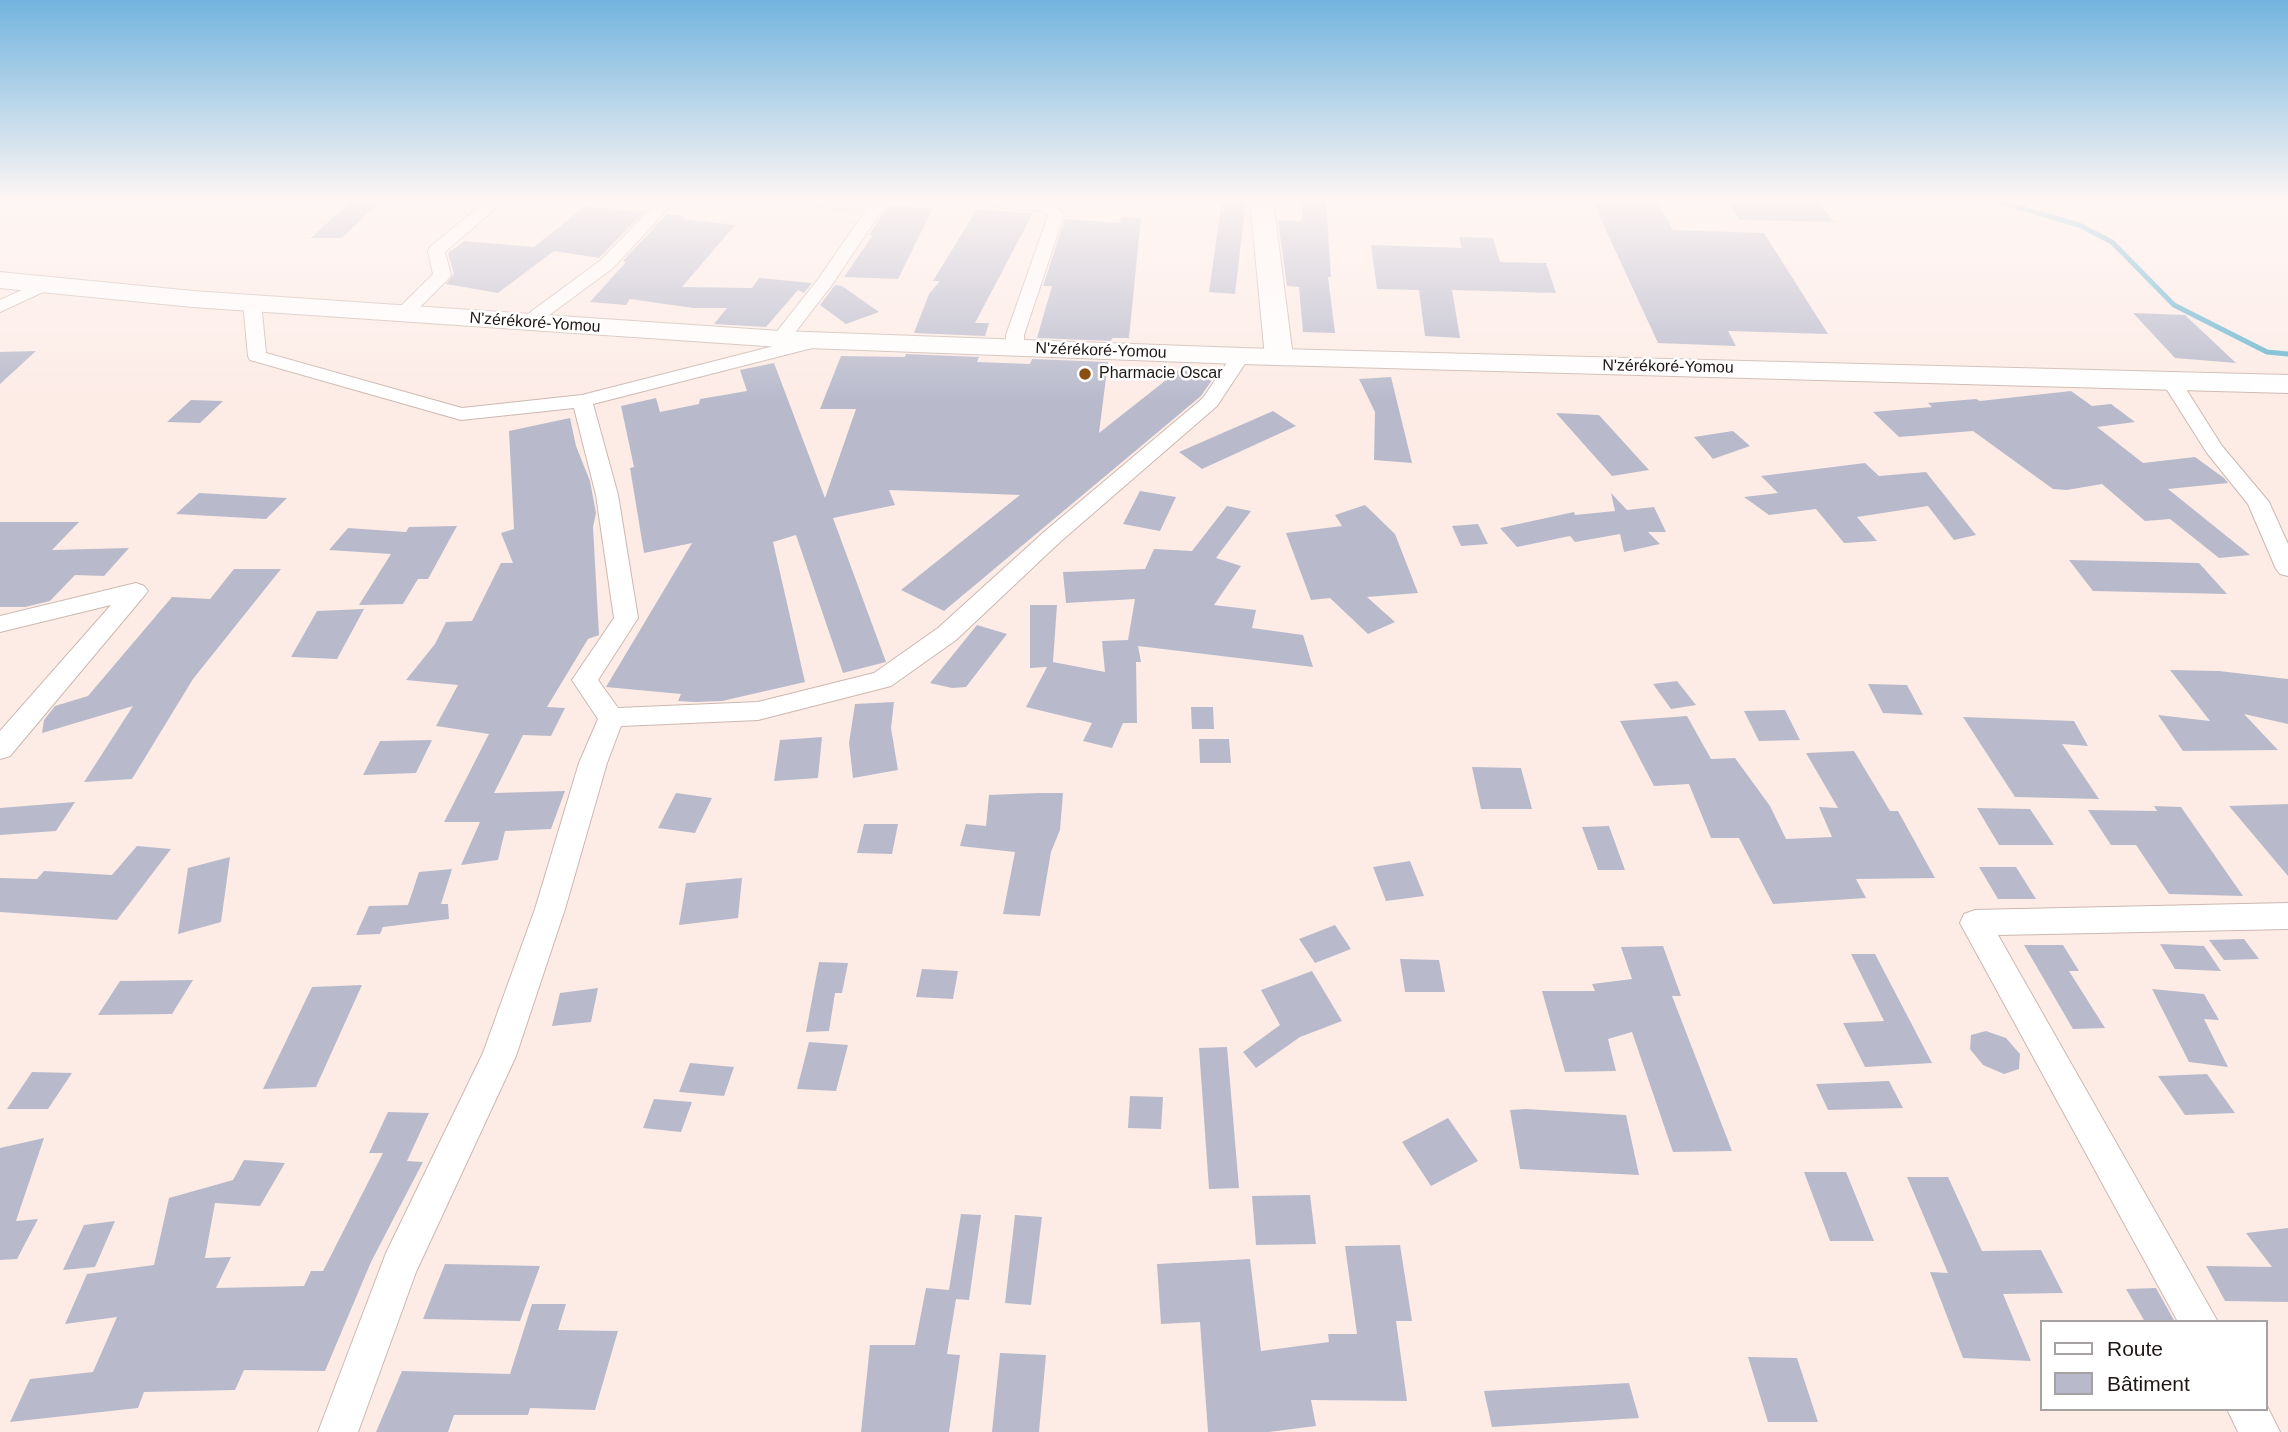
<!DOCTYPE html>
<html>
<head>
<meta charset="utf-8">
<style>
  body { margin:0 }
  #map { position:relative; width:2288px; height:1432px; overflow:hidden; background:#fdece6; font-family:Arial,sans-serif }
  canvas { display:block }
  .legend { position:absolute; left:2040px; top:1320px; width:228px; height:91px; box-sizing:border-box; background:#fff; border:2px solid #a5a2a1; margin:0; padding:9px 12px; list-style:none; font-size:21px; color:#1f1715 }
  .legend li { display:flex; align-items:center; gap:14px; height:35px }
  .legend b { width:35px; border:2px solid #a5a2a1 }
</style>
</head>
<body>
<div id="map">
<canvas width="2288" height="1432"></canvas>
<ul class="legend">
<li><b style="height:9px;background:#fff"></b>Route</li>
<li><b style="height:19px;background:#b8bacc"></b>Bâtiment</li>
</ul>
</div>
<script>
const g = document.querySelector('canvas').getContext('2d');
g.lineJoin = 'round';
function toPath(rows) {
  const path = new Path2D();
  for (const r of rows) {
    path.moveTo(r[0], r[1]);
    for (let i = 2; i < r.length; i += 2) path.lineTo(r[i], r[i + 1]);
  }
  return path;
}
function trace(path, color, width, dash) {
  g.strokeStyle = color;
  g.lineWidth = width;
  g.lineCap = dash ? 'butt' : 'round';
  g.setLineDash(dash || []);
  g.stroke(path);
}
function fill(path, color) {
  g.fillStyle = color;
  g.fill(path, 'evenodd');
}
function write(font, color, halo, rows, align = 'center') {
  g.font = font + ' Arial,sans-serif';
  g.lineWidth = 5;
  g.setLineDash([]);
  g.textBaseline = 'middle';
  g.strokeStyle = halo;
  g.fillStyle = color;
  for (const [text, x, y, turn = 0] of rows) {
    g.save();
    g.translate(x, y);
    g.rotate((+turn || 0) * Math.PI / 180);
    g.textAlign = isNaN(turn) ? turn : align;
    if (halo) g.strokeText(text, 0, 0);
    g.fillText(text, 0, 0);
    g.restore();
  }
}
trace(toPath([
  [1994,200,2079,225,2112,242,2174,305,2267,352,2288,354]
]), '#62b3d0', 5);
fill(toPath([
  [352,200,381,200,342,238,311,238],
  [1222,200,1246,200,1235,294,1209,292],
  [1303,200,1326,200,1331,277,1328,277,1335,333,1303,332,1299,287,1287,286,1278,220,1302,221],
  [1592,200,1657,200,1673,230,1764,233,1828,334,1728,331,1736,346,1658,343],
  [1727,200,1817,200,1834,222,1739,220],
  [585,206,644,212,599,258,554,251,498,293,446,284,454,274,448,253,464,241,534,247],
  [888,206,933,208,898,279,844,277,873,235,869,235],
  [977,209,1033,213,975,323,989,323,985,336,914,333,929,294,940,281,933,281],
  [667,214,686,216,683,219,735,225,682,287,752,288,759,278,812,283,804,293,798,290,766,327,714,324,727,308,693,308,630,299,626,305,590,302,626,262,623,261],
  [1121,218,1141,218,1129,338,1112,338,1111,341,1037,338,1052,286,1043,286,1065,219,1120,223],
  [1459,237,1493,238,1500,262,1546,263,1556,293,1452,290,1460,338,1425,336,1419,290,1377,289,1371,245,1462,248],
  [835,285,842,286,879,312,846,324,820,305],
  [2133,313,2185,315,2236,363,2175,358],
  [36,351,0,384,0,352],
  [906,354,979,357,977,362,1030,364,1032,359,1108,362,1099,433,1180,369,1212,380,1201,396,944,611,901,590,1020,495,889,490,895,505,833,518,886,662,843,673,796,535,773,542,805,682,722,701,695,702,678,701,681,694,606,687,692,543,644,553,630,468,634,467,621,406,656,398,660,412,699,404,700,399,747,391,740,370,774,363,825,498,856,409,820,409,841,356,905,357],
  [1391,377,1412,463,1374,460,1375,412,1359,379],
  [2071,391,2092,406,2111,404,2135,422,2097,427,2143,463,2195,457,2224,478,2228,483,2168,489,2250,555,2219,558,2170,519,2145,521,2102,484,2067,490,2053,489,1973,431,1899,437,1873,412,1932,407,1928,403,1976,399,1980,401],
  [191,400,223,401,200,423,167,422],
  [1273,411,1296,426,1202,469,1179,452],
  [1556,413,1599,415,1649,470,1612,476],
  [570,418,576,446,590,481,596,513,593,527,599,635,588,639,547,707,565,708,551,736,523,735,494,793,565,791,551,829,505,831,498,860,461,865,480,822,444,822,489,734,436,726,458,685,406,680,435,644,446,622,472,621,501,563,513,563,501,533,514,529,509,431],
  [1733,431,1750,446,1713,459,1694,437],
  [1865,463,1879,476,1926,472,1976,535,1954,540,1928,506,1857,517,1877,541,1844,543,1816,509,1769,515,1744,497,1778,493,1761,476],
  [1140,491,1176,497,1160,531,1123,524],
  [199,493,287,498,266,519,176,514],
  [1611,493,1627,510,1654,507,1666,532,1648,532,1660,544,1624,552,1620,534,1575,542,1570,536,1517,547,1500,528,1574,512,1575,515,1615,511],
  [1365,505,1395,534,1418,593,1367,597,1395,622,1368,634,1330,598,1311,600,1286,533,1342,526,1335,515],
  [1227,506,1251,511,1216,558,1241,566,1214,605,1256,610,1252,628,1303,635,1313,667,1138,646,1141,662,1136,662,1137,723,1123,723,1112,748,1083,741,1092,723,1026,707,1047,667,1030,668,1030,605,1057,605,1053,662,1105,672,1102,641,1128,640,1135,599,1066,603,1063,572,1145,569,1154,549,1192,551],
  [0,522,79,522,52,550,129,548,104,576,75,575,50,601,25,607,0,607],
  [1478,524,1488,544,1461,546,1452,526],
  [457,526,428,579,418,579,403,604,359,605,391,554,329,550,348,528,406,532,409,527],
  [2069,560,2199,563,2227,594,2093,591],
  [234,569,281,569,193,679,132,779,84,782,133,706,42,733,44,720,55,706,88,696,172,597,210,599],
  [364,609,337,659,291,657,317,611],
  [977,625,1007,634,966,687,952,688,930,683],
  [2170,670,2219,671,2288,679,2288,724,2244,714,2278,750,2183,751,2158,715,2210,721],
  [1677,681,1696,705,1671,709,1653,684],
  [1868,684,1907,685,1923,715,1883,713],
  [894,702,891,728,898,770,853,778,849,743,855,704],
  [1191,707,1213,707,1214,729,1192,729],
  [1785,710,1800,740,1759,741,1744,711],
  [1687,716,1711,759,1735,758,1770,806,1786,839,1832,837,1819,807,1838,808,1806,753,1854,751,1890,811,1898,811,1935,878,1856,879,1866,898,1773,904,1739,838,1711,838,1689,784,1654,786,1620,721],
  [1963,717,2074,721,2088,746,2062,744,2099,799,2015,797],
  [822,737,818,778,774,781,780,740],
  [1199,739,1229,739,1231,763,1200,763],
  [432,740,416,773,363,775,380,741],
  [1472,767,1521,768,1532,809,1481,809],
  [676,793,712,798,695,833,658,828],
  [1039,793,1063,793,1060,830,1051,852,1040,916,1003,914,1015,852,960,846,966,824,986,826,989,795],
  [75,802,56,831,0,835,0,808],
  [2288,804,2288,876,2229,806],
  [2154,806,2181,807,2243,896,2169,894,2136,845,2111,845,2088,810,2157,811],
  [1977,808,2030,809,2054,845,1999,845],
  [864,824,898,824,892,854,857,853],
  [1609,826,1625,870,1598,870,1582,827],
  [137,846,171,849,117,920,0,912,0,878,37,879,44,871,112,875],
  [230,857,221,922,178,934,188,868],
  [1410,861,1424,896,1386,901,1373,867],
  [1979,867,2016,867,2036,899,1998,899],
  [452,869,441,904,448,904,449,919,383,927,380,934,356,935,369,906,408,905,419,872],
  [742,878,738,918,679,925,686,883],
  [1335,925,1351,949,1315,963,1299,939],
  [2244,939,2259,959,2224,960,2209,940],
  [2160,944,2204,946,2221,971,2175,969],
  [2024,945,2063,945,2079,971,2069,971,2105,1028,2073,1029],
  [1663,946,1681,996,1672,996,1732,1151,1673,1152,1632,1032,1608,1039,1616,1071,1565,1072,1542,991,1595,991,1592,984,1632,979,1621,947],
  [1851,954,1875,954,1932,1063,1865,1067,1843,1023,1884,1021],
  [1400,959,1439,960,1445,992,1405,992],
  [819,962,848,963,842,993,835,993,829,1031,806,1032],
  [922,969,958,971,953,999,916,997],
  [1312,971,1342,1021,1300,1037,1256,1068,1243,1052,1280,1025,1261,990],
  [193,980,172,1014,98,1015,120,981],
  [362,985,316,1087,263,1089,312,987],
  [598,988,591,1022,552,1026,560,993],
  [2152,989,2204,994,2219,1020,2204,1019,2228,1067,2189,1062],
  [1986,1031,2006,1038,2020,1054,2019,1069,2004,1074,1983,1065,1970,1049,1971,1035],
  [809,1042,848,1045,836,1091,797,1089],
  [1227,1047,1239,1188,1209,1189,1199,1048],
  [690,1063,734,1067,724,1096,679,1092],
  [32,1072,72,1073,48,1109,7,1109],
  [2207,1074,2235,1113,2185,1115,2158,1076],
  [1889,1081,1903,1108,1828,1110,1816,1084],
  [1130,1096,1163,1097,1161,1129,1128,1128],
  [654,1099,692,1102,681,1132,643,1128],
  [1526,1109,1626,1115,1639,1175,1520,1169,1510,1110],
  [388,1112,429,1113,407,1161,423,1162,371,1262,325,1371,244,1370,235,1390,144,1392,138,1408,10,1422,30,1379,93,1372,117,1317,65,1324,87,1274,154,1265,169,1198,233,1180,244,1160,285,1163,260,1206,215,1203,205,1258,231,1257,216,1288,304,1286,311,1271,323,1271,383,1153,369,1153],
  [1448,1118,1478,1161,1431,1186,1402,1142],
  [44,1138,16,1221,38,1219,17,1259,0,1260,0,1148],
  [1804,1172,1846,1172,1874,1241,1830,1241],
  [1907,1177,1948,1177,1982,1251,2041,1250,2063,1293,2003,1294,2031,1361,1963,1358,1930,1272,1948,1273],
  [1310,1195,1316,1244,1256,1245,1252,1196],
  [961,1214,981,1215,969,1300,956,1299,947,1354,960,1355,949,1432,861,1432,870,1345,915,1345,926,1288,949,1290],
  [1015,1215,1042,1217,1031,1305,1005,1303],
  [115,1221,95,1267,63,1270,84,1225],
  [2288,1228,2288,1302,2225,1301,2206,1266,2272,1267,2246,1233],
  [1400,1245,1412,1321,1396,1321,1407,1401,1311,1400,1316,1426,1269,1432,1208,1432,1200,1322,1161,1324,1157,1264,1250,1259,1261,1351,1329,1342,1328,1334,1357,1334,1345,1246],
  [445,1264,540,1266,520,1321,423,1319],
  [2156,1288,2175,1322,2145,1322,2126,1289],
  [532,1304,566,1304,558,1330,618,1331,595,1410,530,1408,528,1415,454,1415,448,1432,376,1432,402,1371,510,1374],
  [1000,1353,1046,1355,1039,1432,992,1432],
  [1748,1357,1797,1358,1818,1422,1768,1422],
  [1629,1383,1639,1418,1492,1427,1484,1391]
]), '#b8bacc');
const street = toPath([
  [487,200,505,200,445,252,451,275,448,279,410,317,398,317,395,313,398,309,433,274,428,251,430,247,487,200],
  [659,200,676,200,613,268,533,327,521,327,518,323,521,319,601,260,659,200],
  [785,200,889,200,831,286,787,343,780,345,771,339,819,278,866,210,793,205,785,200],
  [965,200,1048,202,1054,204,1064,215,1024,335,1024,348,1022,352,1008,352,1006,348,1006,335,1048,216,1043,211,973,205,965,200],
  [48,278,57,283,54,287,0,312,0,300,48,278],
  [252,297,261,302,266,353,462,408,582,395,821,334,828,336,830,340,828,344,593,404,618,495,638,618,598,680,618,708,758,702,874,673,938,628,1044,532,1203,398,1234,352,1241,350,1250,356,1217,406,1060,542,956,640,891,686,758,720,621,726,607,763,565,909,516,1056,416,1272,358,1432,318,1432,386,1253,483,1053,535,909,579,763,598,719,572,680,614,618,596,495,574,408,461,420,250,360,248,356,243,302,252,297],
  [2172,376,2179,378,2222,446,2269,502,2288,544,2288,576,2280,574,2276,569,2248,504,2207,453,2162,382,2172,376],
  [136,583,144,586,148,591,144,596,10,756,0,759,0,731,111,605,0,632,0,616,136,583],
  [2288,903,2288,929,1998,935,2218,1322,2178,1322,1960,923,1964,914,1975,910,2288,903],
  [2265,1402,2280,1432,2238,1432,2227,1409,2265,1409,2265,1402]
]);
const secondary = toPath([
  [1250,200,1273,200,1293,357,1289,363,1279,365,1269,363,1265,357,1250,200]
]);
const highway = toPath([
  [0,272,193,291,780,331,1241,348,2288,375,2288,393,1241,364,780,347,193,307,0,288,0,272]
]);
trace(street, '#ccb8b0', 2);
trace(secondary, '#ccb8b0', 2);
trace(highway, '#ccb8b0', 2);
fill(street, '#fff');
fill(secondary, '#fff');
fill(highway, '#fff');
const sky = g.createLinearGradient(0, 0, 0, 401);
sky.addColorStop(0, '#72b4de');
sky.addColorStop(0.5, '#fef6f4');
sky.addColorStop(1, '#fef6f400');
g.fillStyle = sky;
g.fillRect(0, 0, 2288, 401);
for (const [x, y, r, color] of [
  [1085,374,7,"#8b4f0f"]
]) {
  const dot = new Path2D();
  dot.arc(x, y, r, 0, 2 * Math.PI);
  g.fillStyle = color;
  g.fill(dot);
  trace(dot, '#fff', 2.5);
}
write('16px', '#1f1715', '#fff', [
  ["N'zérékoré-Yomou",535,323,4],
  ["N'zérékoré-Yomou",1101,351,2],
  ["N'zérékoré-Yomou",1668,367,1]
]);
write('16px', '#1f1715', '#fff', [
  ["Pharmacie Oscar",1099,374]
], 'left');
</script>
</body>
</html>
